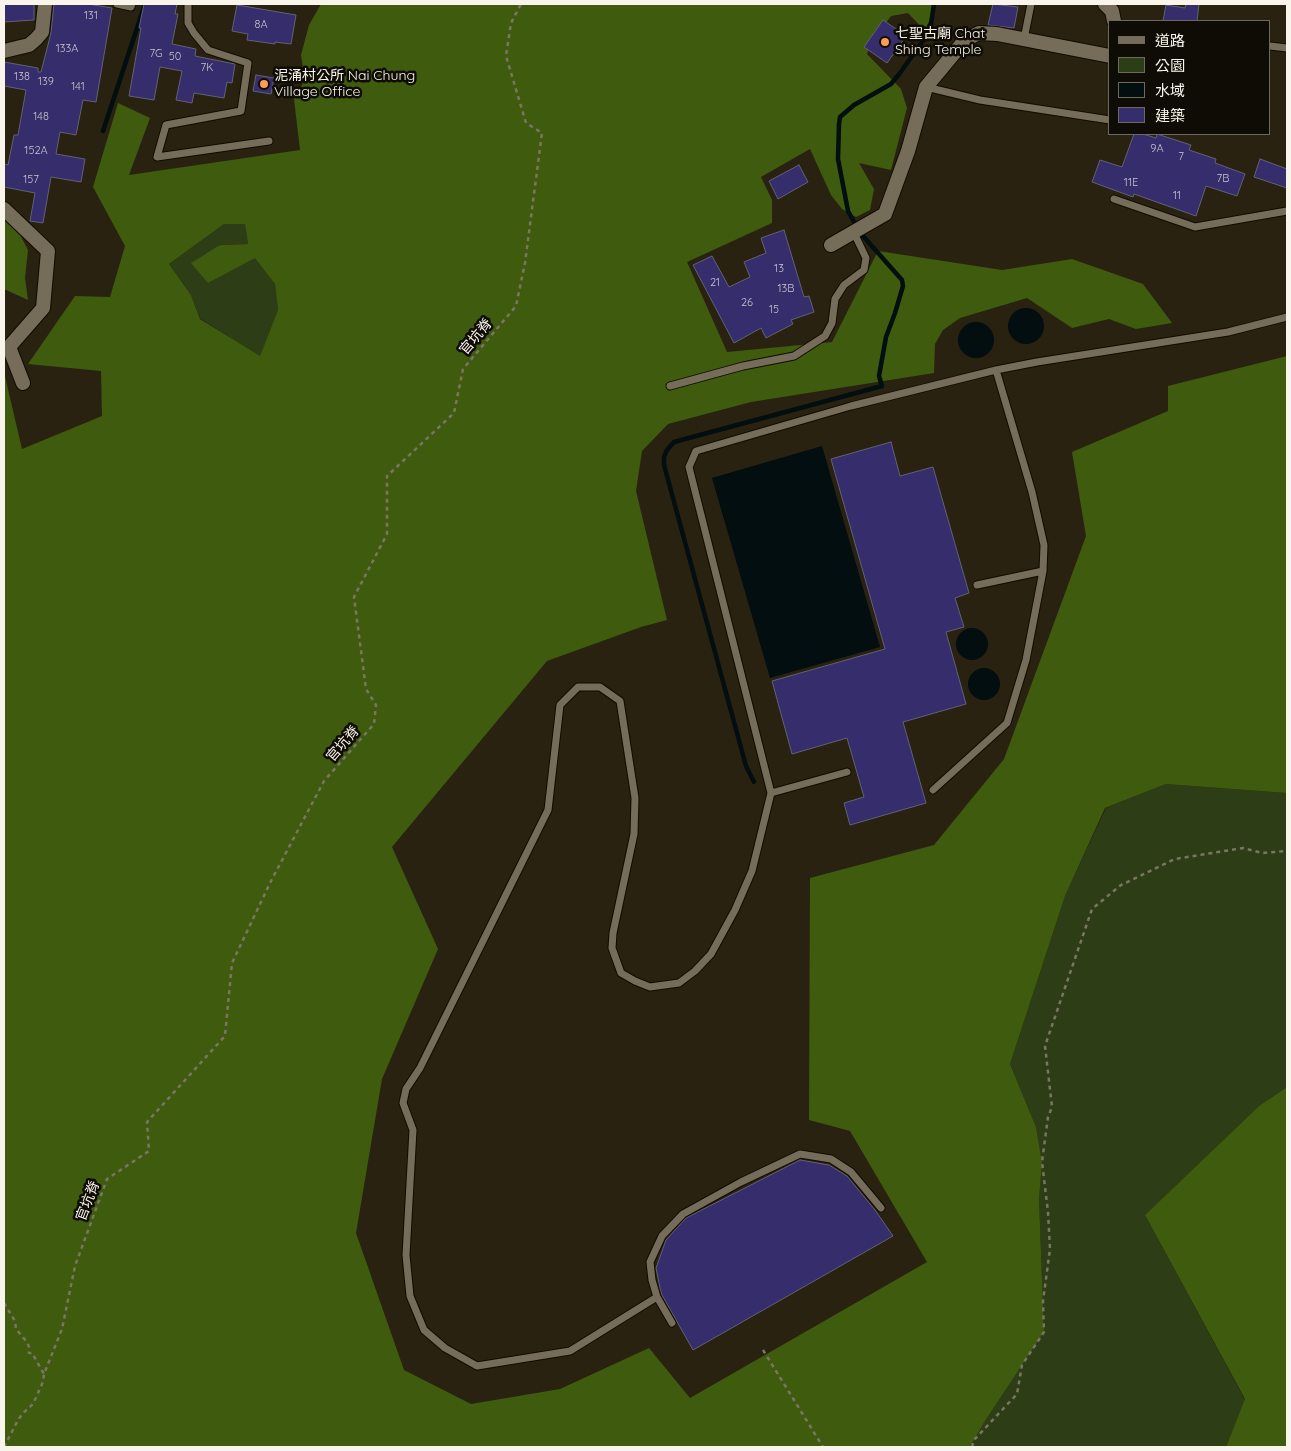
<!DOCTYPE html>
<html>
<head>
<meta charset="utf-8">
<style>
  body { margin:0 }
  #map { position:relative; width:1291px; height:1451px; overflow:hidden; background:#292211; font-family:Quicksand,"Noto Sans TC",sans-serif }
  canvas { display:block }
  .frame { position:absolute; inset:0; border:5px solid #f9f5ea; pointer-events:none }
  .legend { position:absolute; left:1108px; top:20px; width:162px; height:115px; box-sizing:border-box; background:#0f0c05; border:1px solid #6d6961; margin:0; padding:6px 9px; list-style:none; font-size:15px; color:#f9f5ea }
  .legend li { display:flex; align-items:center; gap:10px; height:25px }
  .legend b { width:25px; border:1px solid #6d6961 }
</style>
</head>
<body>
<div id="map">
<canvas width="1291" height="1451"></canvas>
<div class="frame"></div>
<ul class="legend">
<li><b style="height:6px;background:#756d59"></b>道路</li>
<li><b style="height:14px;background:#2d3d16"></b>公園</li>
<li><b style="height:14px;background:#020e0f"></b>水域</li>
<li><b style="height:14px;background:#352d6c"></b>建築</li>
</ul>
</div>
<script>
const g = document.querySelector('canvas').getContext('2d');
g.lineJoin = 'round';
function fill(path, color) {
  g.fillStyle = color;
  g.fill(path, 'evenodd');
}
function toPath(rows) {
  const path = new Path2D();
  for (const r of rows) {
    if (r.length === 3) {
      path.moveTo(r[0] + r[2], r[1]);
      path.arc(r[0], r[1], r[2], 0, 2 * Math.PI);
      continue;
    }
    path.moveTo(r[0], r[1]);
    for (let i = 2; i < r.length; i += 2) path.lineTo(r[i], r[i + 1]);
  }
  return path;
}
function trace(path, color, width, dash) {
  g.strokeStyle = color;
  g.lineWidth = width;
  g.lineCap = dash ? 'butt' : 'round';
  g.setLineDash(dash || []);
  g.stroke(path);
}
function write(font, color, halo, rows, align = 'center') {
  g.font = font + ' Quicksand,"Noto Sans TC",sans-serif';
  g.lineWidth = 5;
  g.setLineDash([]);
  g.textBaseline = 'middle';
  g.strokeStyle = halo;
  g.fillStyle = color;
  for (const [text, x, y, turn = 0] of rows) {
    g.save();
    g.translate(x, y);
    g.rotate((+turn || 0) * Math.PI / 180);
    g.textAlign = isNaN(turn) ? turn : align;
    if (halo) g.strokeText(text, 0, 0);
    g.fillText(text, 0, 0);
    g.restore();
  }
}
fill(toPath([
  [224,224,245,224,248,244,219,245,208,283,255,257,275,284,278,310,260,357,200,318,191,295,169,264],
  [1166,784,1287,793,1287,1087,1259,1106,1145,1215,1245,1400,1226,1447,970,1447,985,1421,1044,1332,1039,1199,1042,1162,1036,1127,1010,1064,1065,896,1106,808]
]), '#2d3d16');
fill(toPath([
  [321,4,936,4,925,31,908,13,891,16,870,45,867,54,901,89,907,108,891,170,859,163,874,189,870,210,856,217,842,209,831,195,810,149,761,177,772,200,772,223,687,262,727,352,832,342,878,251,1002,270,1072,259,1143,284,1172,323,1136,329,1109,319,1072,328,1027,298,960,318,943,330,935,344,934,373,751,402,668,424,642,451,636,491,667,620,641,627,547,661,392,847,438,949,382,1079,356,1233,404,1370,471,1404,560,1389,649,1348,690,1398,927,1262,850,1131,809,1120,810,878,934,845,1004,759,1086,536,1072,452,1168,411,1168,386,1287,356,1287,793,1166,784,1105,808,1065,896,1010,1064,1036,1127,1042,1162,1039,1199,1044,1332,985,1421,970,1447,4,1447,4,372,22,449,102,416,101,371,28,364,75,296,110,297,125,246,93,187,118,103,150,118,129,175,300,150,294,99,305,80,301,55,309,25],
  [224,224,245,224,248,244,220,245,191,263,208,283,255,258,275,284,278,310,260,356,200,319,191,295,169,264],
  [4,219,16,227,28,250,25,278,28,300,4,289],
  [1287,1087,1287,1447,1226,1447,1245,1399,1145,1215,1259,1106]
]), '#3f5b0e');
fill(toPath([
  [1026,326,18],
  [976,340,18],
  [822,446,880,647,770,678,712,478],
  [972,644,16],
  [984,684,16]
]), '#020e0f');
trace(toPath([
  [103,131,145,4],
  [854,222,848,211,838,159,839,124,840,117,854,105,891,84,900,73,930,31,934,4],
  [754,782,746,766,664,465,664,457,667,450,674,442,882,386,879,376,886,337,895,313,903,286,902,280,863,236]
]), '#020e0f', 4.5);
const building = toPath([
  [4,4,34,4,34,20,4,22,4,4],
  [54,4,88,4,112,8,96,102,83,100,76,135,60,132,56,154,85,159,81,182,51,177,43,223,30,221,35,193,4,187,4,164,8,165,14,135,18,135,26,90,4,86,4,62,38,68,38,72,41,72,51,33,54,4],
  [144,4,177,4,175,14,178,14,172,44,196,49,195,56,235,64,232,83,227,82,224,98,194,93,192,103,176,100,182,71,160,67,154,100,129,96,141,28,139,28,144,4],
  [993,4,1018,7,1014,28,988,25,993,4],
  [1186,4,1199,4,1197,21,1163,21,1166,5,1185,8,1186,4],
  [237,5,296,15,291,44,275,42,275,44,247,40,248,34,232,31,237,5],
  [883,20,906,36,887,63,864,47,883,20],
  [256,75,274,78,271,94,253,91,256,75],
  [1134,134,1143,134,1156,138,1157,134,1191,145,1189,150,1216,159,1215,163,1245,174,1237,196,1206,186,1196,216,1134,194,1133,197,1092,182,1100,160,1122,167,1134,134],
  [1260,159,1287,169,1287,188,1254,177,1260,159],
  [799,165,808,182,778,199,769,181,799,165],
  [784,230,804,297,809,296,814,312,791,320,793,324,766,338,761,328,734,343,693,265,712,256,729,287,750,277,744,262,766,253,761,238,784,230],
  [891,442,900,476,933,467,969,593,955,598,964,627,946,632,966,704,903,722,926,803,850,825,844,803,864,797,847,738,792,754,772,681,885,649,831,459,891,442],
  [800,1160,829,1165,847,1176,875,1210,893,1236,693,1350,662,1295,660,1288,656,1268,666,1240,686,1218,800,1160]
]);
fill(building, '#352d6c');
trace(building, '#616275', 1);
const lane = toPath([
  [117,4,131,7,132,4],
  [188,4,188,23,194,33,208,50,248,63,241,111,166,125,157,157,269,141],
  [1024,39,1031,4],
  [1270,46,1287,48],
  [926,87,980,100,1110,120],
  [1114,199,1195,227,1287,211],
  [670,386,743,366,794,356,825,336,832,323,835,299,844,285,864,270,866,258,854,233],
  [977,585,1043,571],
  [933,790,1007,723,1026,660,1043,571,1044,545,1032,492,996,370],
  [771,793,847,772],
  [881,1208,851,1172,831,1159,800,1154,741,1182,683,1214,662,1236,650,1262,652,1280,657,1297,570,1351,477,1366,445,1348,424,1330,410,1296,406,1255,413,1130,403,1103,406,1089,420,1068,548,810,560,705,578,687,600,687,620,701,635,798,634,834,613,933,612,948,621,973,635,981,650,987,679,983,695,971,711,954,735,910,752,871,771,793,689,467,696,451,851,406,996,370,1037,362,1228,332,1287,317],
  [657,1297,672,1323]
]);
const street = toPath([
  [1105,4,1112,11,1114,21],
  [4,51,29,45,36,39,42,32,45,4],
  [4,209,48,251,43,308,9,347,23,383],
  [831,245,885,214,908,151,926,87,965,40,979,33,997,34,1110,56]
]);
trace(lane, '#110b00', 9);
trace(street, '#110b00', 16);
trace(toPath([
  [4,1303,15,1321,16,1329,27,1342,29,1347,29,1353,32,1353,44,1374],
  [763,1350,823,1447],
  [4,1447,17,1422,22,1414,33,1404,43,1382,44,1374,62,1329,75,1266,107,1179,149,1151,147,1122,225,1036,232,963,271,881,324,781,374,724,376,705,366,689,354,597,387,534,387,476,454,413,463,369,516,306,525,263,542,133,526,123,506,56,511,23,521,4],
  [972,1447,974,1440,1017,1394,1022,1365,1044,1332,1043,1301,1050,1249,1048,1212,1042,1162,1048,1117,1052,1107,1045,1046,1092,909,1121,885,1175,859,1243,848,1262,853,1287,851]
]), '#7b7566', 2.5, [4, 4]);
trace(lane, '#756d59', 7);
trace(street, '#756d59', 14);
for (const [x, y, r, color] of [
  [885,42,5,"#fd9d54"],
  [264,84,5,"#fd9d54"]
]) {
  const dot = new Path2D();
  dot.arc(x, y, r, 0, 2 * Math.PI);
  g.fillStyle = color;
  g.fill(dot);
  trace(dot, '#0f0c05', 2);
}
write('11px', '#c8c3ca', null, [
  ["131",91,16],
  ["8A",261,25],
  ["133A",67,49],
  ["7G",156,54],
  ["50",175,57],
  ["7K",207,68],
  ["138",22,77],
  ["139",46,82],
  ["141",78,87],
  ["148",41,117],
  ["9A",1157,149],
  ["152A",36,151],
  ["7",1181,157],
  ["7B",1223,179],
  ["157",31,180],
  ["11E",1131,183],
  ["11",1177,196],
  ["13",779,269],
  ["21",715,283],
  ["13B",786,289],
  ["26",747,303],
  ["15",774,310]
]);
write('14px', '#f9f5ea', '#0f0c05', [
  ["七聖古廟 Chat",895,34],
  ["Shing Temple",895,50],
  ["泥涌村公所 Nai Chung",274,76],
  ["Village Office",274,92]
], 'left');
write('14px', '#f9f5ea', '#0f0c05', [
  ["官坑脊",476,337,-50],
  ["官坑脊",343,744,-49],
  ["官坑脊",88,1201,-69]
]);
</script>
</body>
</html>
